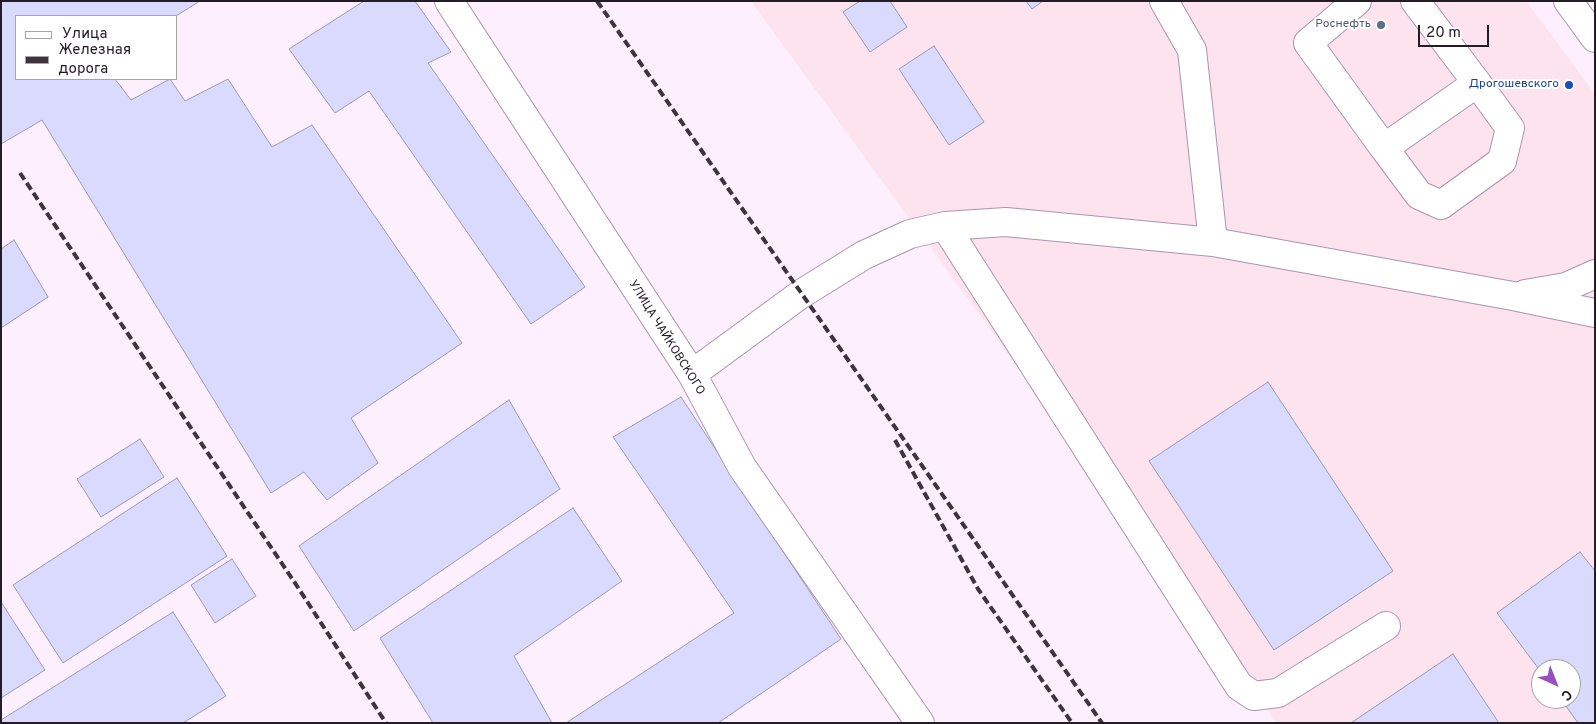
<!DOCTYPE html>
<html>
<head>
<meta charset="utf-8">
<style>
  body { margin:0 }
  #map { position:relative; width:1596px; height:724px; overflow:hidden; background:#fdeffe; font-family:Overpass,sans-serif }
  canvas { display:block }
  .frame { position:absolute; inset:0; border:2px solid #241c25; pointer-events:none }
  .legend { position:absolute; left:15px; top:15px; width:162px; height:65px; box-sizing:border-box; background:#fff; border:1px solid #a7a4a8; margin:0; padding:6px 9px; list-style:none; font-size:15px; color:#241c25 }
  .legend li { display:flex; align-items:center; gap:10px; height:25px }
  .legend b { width:25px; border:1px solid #a7a4a8 }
  .north { position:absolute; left:1531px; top:659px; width:50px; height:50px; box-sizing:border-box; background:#fff; border:1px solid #a7a4a8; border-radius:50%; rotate:136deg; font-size:14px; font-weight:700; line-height:20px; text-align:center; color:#241c25 }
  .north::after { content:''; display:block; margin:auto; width:18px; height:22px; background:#954fc2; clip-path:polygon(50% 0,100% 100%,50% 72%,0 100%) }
  .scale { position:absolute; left:1418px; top:25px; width:71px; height:22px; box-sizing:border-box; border:2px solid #241c25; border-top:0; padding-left:6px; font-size:15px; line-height:18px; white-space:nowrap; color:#241c25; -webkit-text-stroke:4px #fff; paint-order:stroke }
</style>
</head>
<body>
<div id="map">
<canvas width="1596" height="724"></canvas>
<div class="frame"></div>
<ul class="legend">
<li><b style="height:6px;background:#fff"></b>Улица</li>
<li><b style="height:6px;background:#3d343e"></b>Железная дорога</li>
</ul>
<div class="north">С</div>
<div class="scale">20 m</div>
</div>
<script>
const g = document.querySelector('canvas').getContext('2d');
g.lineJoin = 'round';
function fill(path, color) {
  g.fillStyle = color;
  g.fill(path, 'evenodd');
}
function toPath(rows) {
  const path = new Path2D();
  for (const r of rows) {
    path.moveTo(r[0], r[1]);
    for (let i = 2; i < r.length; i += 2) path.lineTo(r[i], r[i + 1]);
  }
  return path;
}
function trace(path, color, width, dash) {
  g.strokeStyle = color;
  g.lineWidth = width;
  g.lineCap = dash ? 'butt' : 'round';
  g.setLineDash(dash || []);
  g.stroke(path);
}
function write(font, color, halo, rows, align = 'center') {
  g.font = font + ' Overpass,sans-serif';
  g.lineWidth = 4;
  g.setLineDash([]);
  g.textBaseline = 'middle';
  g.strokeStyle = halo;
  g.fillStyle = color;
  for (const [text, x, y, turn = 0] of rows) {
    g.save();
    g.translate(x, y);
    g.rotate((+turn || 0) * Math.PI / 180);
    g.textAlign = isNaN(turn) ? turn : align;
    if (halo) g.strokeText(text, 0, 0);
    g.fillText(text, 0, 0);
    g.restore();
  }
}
fill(toPath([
  [751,1,1526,1,1595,94,1595,723,1277,723],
  [1541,669,1571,669,1571,699,1541,699]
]), '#fce3ed');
const building = toPath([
  [1,1,200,1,176,16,16,16,16,79,115,79,131,100,170,79,185,101,228,79,272,147,312,125,462,343,351,418,378,463,327,500,304,472,271,493,42,120,1,144,1,1],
  [364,1,415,1,451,52,428,63,585,287,531,324,369,91,335,113,289,49,364,1],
  [860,1,890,1,907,27,870,52,843,12,860,1],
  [1026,1,1043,1,1032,9,1026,1],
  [934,46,984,122,949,145,899,69,934,46],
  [14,240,48,297,1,328,1,249,14,240],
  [1268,382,1393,571,1274,650,1149,461,1268,382],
  [681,397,841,639,718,723,566,723,734,613,613,437,681,397],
  [509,400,560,489,354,631,299,546,509,400],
  [140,439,164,477,101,517,77,479,140,439],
  [177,478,227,556,63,663,13,585,177,478],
  [573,508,622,581,514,656,552,723,433,723,380,638,573,508],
  [1580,552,1595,571,1595,723,1578,723,1561,699,1571,699,1571,669,1541,669,1541,672,1497,613,1580,552],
  [232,559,256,596,215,623,191,585,232,559],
  [1,602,45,670,1,698,1,602],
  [173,612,226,696,183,723,1,723,1,720,173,612],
  [1453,654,1499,723,1351,723,1453,654]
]);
fill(building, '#dadafe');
trace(building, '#9a9ab6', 1);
const minor = toPath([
  [449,1,692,374,742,467,920,723],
  [1164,1,1192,50,1213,242],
  [1357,1,1308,43,1384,148,1477,83,1415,1],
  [1384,148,1419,195,1441,205,1502,161,1510,128,1477,83],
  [945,226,1239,686,1254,696,1278,693,1386,626],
  [1525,294,1566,287,1595,274],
  [692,374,801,294,864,255,910,234,945,226,1006,222,1213,242,1513,296,1595,313]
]);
const major = toPath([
  [1568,1,1595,38]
]);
trace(minor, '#aa96ac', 30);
trace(major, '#aa96ac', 30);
trace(minor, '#fff', 28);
trace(major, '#fff', 28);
trace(toPath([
  [597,1,1102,723],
  [20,173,297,586,386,723],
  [895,440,978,589,1072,723]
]), '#3d343e', 4, [8, 4]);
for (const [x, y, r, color] of [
  [1381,25,5,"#5c6f8a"],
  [1569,85,5,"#1a4fb4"]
]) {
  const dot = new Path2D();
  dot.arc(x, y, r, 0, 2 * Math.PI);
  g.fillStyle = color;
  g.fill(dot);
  trace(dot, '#fff', 2);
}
write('12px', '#4e5e75', '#fff', [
  ["Роснефть",1371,25]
], 'right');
write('12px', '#164399', '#fff', [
  ["Дрогошевского",1559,85]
], 'right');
write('12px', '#241c25', '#fff', [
  ["УЛИЦА ЧАЙКОВСКОГО",666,338,58]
]);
</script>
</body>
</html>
